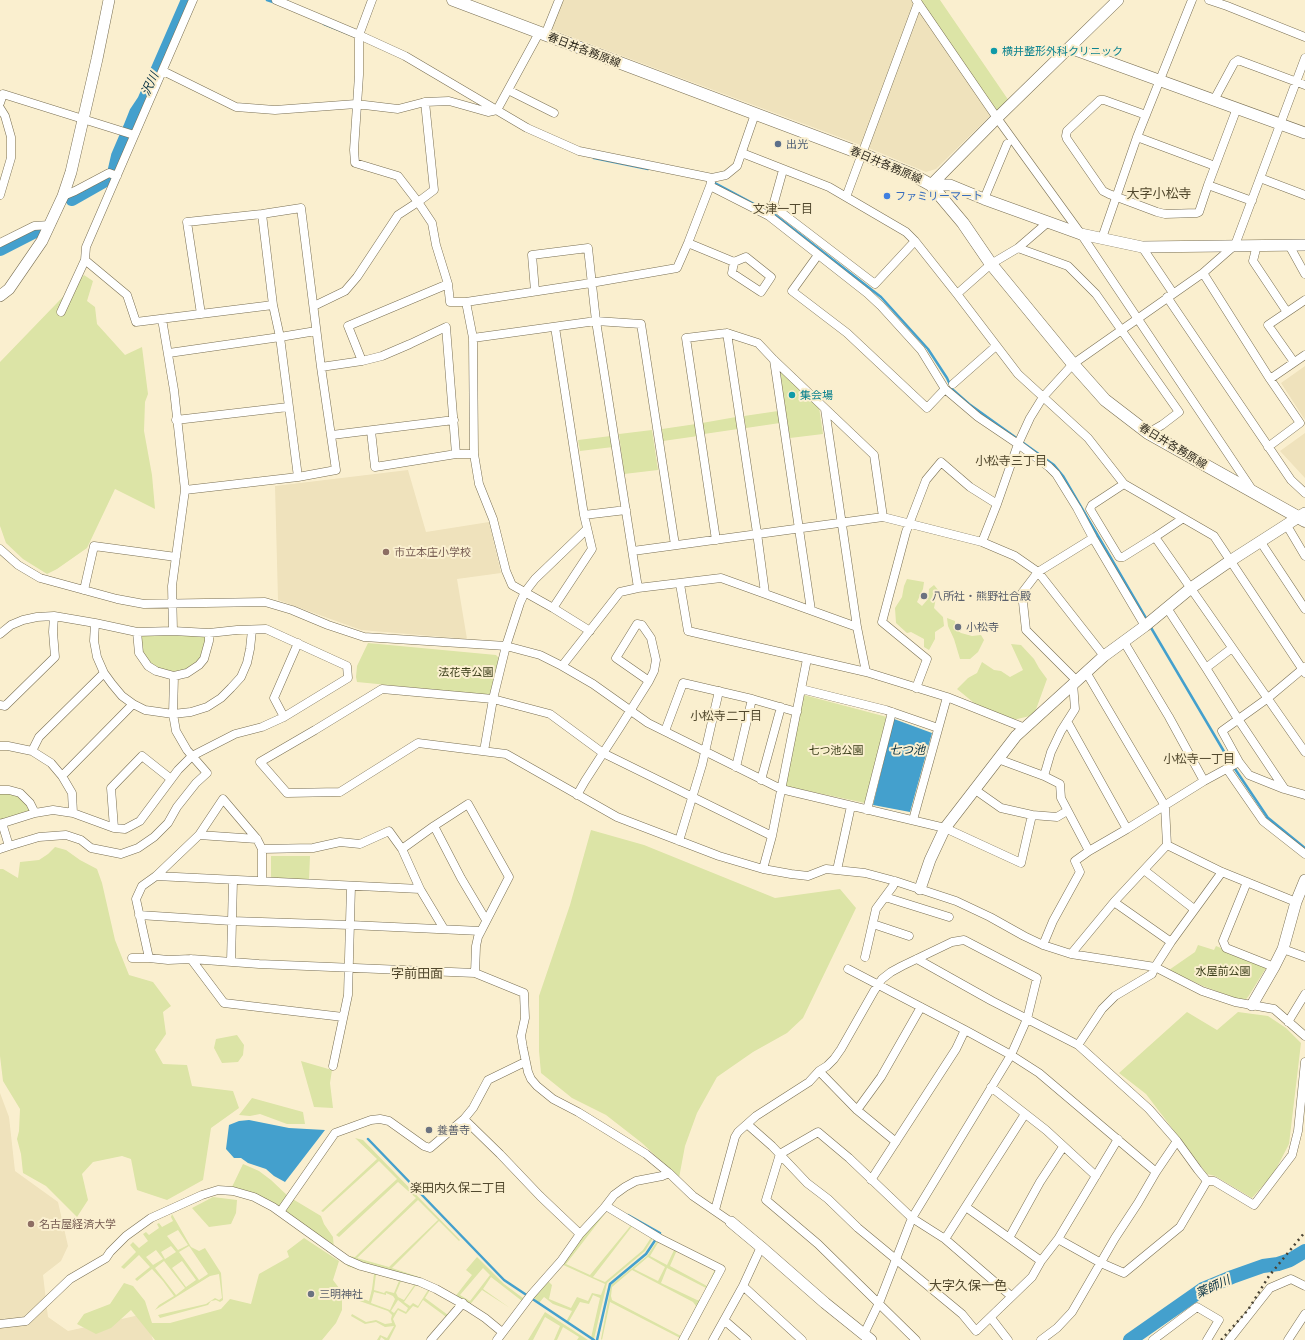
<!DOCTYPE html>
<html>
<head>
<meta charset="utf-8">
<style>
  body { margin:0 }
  canvas { display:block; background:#faefcf }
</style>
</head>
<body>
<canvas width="1305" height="1340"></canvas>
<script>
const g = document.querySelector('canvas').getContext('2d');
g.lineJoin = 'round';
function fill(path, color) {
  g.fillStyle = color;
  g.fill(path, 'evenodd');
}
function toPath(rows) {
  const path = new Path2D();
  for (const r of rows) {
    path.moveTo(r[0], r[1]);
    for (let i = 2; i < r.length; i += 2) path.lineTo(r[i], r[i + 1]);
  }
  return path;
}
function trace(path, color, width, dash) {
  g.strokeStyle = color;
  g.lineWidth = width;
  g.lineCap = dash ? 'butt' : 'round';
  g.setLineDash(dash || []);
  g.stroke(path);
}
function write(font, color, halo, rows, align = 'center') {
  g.font = font + ' Lato,"Noto Sans JP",sans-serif';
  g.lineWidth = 4;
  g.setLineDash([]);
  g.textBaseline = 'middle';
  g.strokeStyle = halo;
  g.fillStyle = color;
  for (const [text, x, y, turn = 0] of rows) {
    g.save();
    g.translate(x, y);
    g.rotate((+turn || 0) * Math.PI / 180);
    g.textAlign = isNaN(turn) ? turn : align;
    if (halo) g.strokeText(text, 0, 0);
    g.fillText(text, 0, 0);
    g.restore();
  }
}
fill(toPath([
  [561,0,912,0,991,115,936,169,926,172,871,149,553,30,551,27],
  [1305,366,1305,420,1281,383],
  [1305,433,1305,478,1280,451],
  [408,470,426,532,489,522,501,573,457,579,467,639,361,630,278,600,275,486],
  [0,1093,9,1117,15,1171,58,1202,68,1246,61,1261,43,1275,48,1317,68,1331,144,1314,153,1340,0,1340]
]), '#efe2bc');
fill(toPath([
  [913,0,940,0,1009,101,994,117],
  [84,275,93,281,87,301,95,307,97,324,125,355,142,347,148,394,145,402,144,431,152,475,155,509,115,489,87,548,57,569,47,574,23,559,6,543,0,526,0,362],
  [779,369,819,407,823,434,790,438],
  [778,411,780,423,746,428,744,416],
  [736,417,738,429,704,434,702,423],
  [696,424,698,436,663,441,662,429],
  [652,430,658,470,624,474,619,434],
  [611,436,613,447,580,451,578,440],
  [907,579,924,582,923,589,917,602,922,606,928,599,929,589,934,585,939,591,936,598,934,608,943,617,944,626,935,632,935,639,929,650,924,647,924,639,911,632,907,633,896,623,895,608,902,597,904,586],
  [947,618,955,621,955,629,961,633,972,636,981,635,984,640,978,652,970,659,960,659,954,639,948,626],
  [138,633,207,635,202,658,186,670,174,672,156,669,144,659],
  [368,643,496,655,499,658,490,695,357,682,356,677,357,666],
  [1011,644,1021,645,1034,659,1039,668,1047,679,1034,715,1013,720,979,707,957,689,968,678,977,673,982,662,994,670,1001,671,1010,677,1023,670],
  [804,695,887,717,865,803,785,786],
  [0,793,6,793,18,796,27,804,30,811,0,820],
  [591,830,644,845,775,898,840,889,856,908,803,1018,787,1033,753,1052,717,1077,697,1113,685,1146,679,1178,642,1143,606,1115,572,1098,541,1073,539,1051,539,996,570,905],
  [55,847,66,850,80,860,97,869,102,883,115,940,129,975,153,982,171,1006,163,1012,166,1034,155,1050,163,1064,187,1065,192,1086,233,1091,239,1108,211,1128,203,1180,167,1200,137,1190,131,1159,122,1156,93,1162,82,1174,88,1200,77,1217,46,1186,23,1173,21,1154,17,1139,19,1131,20,1109,3,1081,0,1056,0,869,3,869,18,878,20,862,39,860,48,854],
  [271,856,310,856,309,880,271,878],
  [1198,945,1214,950,1216,946,1264,966,1266,968,1248,997,1245,1000,1240,1000,1203,986,1169,970,1195,952],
  [1187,1012,1217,1030,1238,1012,1268,1016,1286,1028,1301,1043,1289,1144,1274,1173,1252,1198,1215,1176,1207,1174,1146,1094,1119,1073],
  [237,1035,244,1045,243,1055,238,1062,222,1063,214,1048,216,1039],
  [301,1061,332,1070,330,1083,333,1108,314,1107],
  [252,1098,303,1112,305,1124,287,1124,260,1114,250,1116,239,1115],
  [355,1138,363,1140,460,1240,459,1241,439,1221,392,1268,422,1278,420,1281,454,1298,472,1275,466,1270,477,1257,504,1284,527,1301,517,1313,514,1311,522,1301,491,1277,483,1289,510,1308,482,1290,468,1307,462,1303,449,1319,423,1300,418,1308,413,1306,406,1314,398,1310,393,1319,396,1326,389,1340,385,1340,381,1337,380,1340,377,1340,380,1335,387,1338,394,1326,385,1327,376,1322,365,1324,351,1316,352,1314,366,1322,376,1320,385,1324,392,1323,391,1319,392,1315,388,1311,351,1298,352,1295,369,1301,372,1289,374,1274,347,1266,349,1261,303,1228,232,1187,243,1164,259,1171,271,1180,290,1198,291,1198,321,1216,324,1224,333,1237,334,1249,348,1256,355,1257,416,1198,398,1182,339,1237,336,1235,397,1179,379,1161,323,1212,321,1211,377,1159],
  [418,1200,438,1220,389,1267,357,1258],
  [483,1268,490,1275,470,1301,460,1295],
  [376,1274,399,1281,394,1293,386,1291,384,1293,374,1290],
  [401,1281,415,1284,404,1300,398,1297,396,1293],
  [416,1285,428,1290,418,1306,413,1303,410,1306,404,1302],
  [430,1290,456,1303,457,1305,448,1315,425,1298],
  [374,1292,386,1295,386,1293,393,1296,395,1299,390,1310,371,1303],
  [398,1300,408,1308,406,1312,398,1308,394,1313,391,1311],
  [213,1197,237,1200,236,1213,231,1224,209,1227,192,1208],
  [604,1208,655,1235,645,1251,607,1283,594,1339,591,1338,600,1298,593,1295,589,1304,580,1302,568,1323,567,1320,572,1311,553,1304,544,1297,539,1303,531,1295,546,1279,552,1285,549,1299,571,1308,577,1297,588,1301,592,1293,601,1295,605,1284,559,1263],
  [607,1211,632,1224,590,1275,566,1264],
  [633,1225,652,1236,643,1250,605,1282,593,1277],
  [172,1214,191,1247,199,1251,205,1248,221,1273,223,1300,220,1302,216,1300,211,1301,208,1305,160,1318,158,1315,206,1304,215,1298,219,1300,222,1298,219,1274,210,1276,155,1310,159,1305,174,1296,163,1281,152,1269,137,1281,135,1279,150,1267,139,1255,124,1269,121,1267,136,1252,130,1245,133,1242,139,1248,148,1241,143,1234,146,1232,149,1235,159,1228,157,1224,159,1223,162,1227,173,1221,171,1217],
  [178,1230,188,1245,178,1250,167,1236],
  [171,1246,176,1252,165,1259,161,1252],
  [189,1246,208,1274,199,1280,179,1252],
  [156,1250,163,1259,153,1265,146,1257],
  [164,1261,185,1288,176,1295,155,1268],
  [182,1261,196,1280,186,1287,172,1268],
  [304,1238,339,1261,333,1280,342,1292,342,1310,336,1323,322,1340,155,1340,131,1310,111,1328,96,1334,77,1324,84,1314,110,1304,124,1283,133,1286,145,1301,152,1323,170,1323,221,1309,230,1299,251,1304,259,1274,289,1257,287,1251],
  [659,1238,721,1269,683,1340,679,1340,680,1338,610,1302,602,1340,601,1339,611,1285,647,1256],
  [659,1241,675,1248,667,1265,650,1256],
  [677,1250,715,1269,707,1286,670,1266],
  [648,1257,665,1267,658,1281,634,1269],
  [667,1268,706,1288,700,1300,697,1300,661,1283],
  [632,1270,693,1302,696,1306,681,1336,612,1300,611,1296,612,1287],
  [545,1312,588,1340,577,1340,579,1337,563,1327,557,1340,554,1340,560,1326,545,1317,533,1340,528,1340]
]), '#dce4a6');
fill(toPath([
  [894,719,932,733,910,812,873,805],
  [249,1120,289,1128,325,1130,285,1182,274,1176,266,1169,248,1163,241,1158,234,1158,226,1149,229,1125,239,1121]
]), '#44a0cd');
trace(toPath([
  [267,0,276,3],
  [324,24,357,37],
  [594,158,648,169],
  [713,182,756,205],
  [775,215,881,297,928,349,947,378,952,389,969,404,1054,465,1063,476,1147,620],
  [1150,626,1229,760,1268,818,1267,817,1305,848],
  [368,1139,504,1280,594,1340],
  [597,1340,610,1284,646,1254,660,1233,628,1215]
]), '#44a0cd', 2.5);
trace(toPath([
  [115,169,118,156,130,128,136,113,144,101,188,0],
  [72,199,109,178],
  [0,249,39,229],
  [1130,1340,1203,1289,1232,1277,1263,1266,1278,1264,1290,1260,1305,1251]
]), '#44a0cd', 14);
const street = toPath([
  [276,0,359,35,405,56,527,128,579,151,712,178,726,175,737,166,755,114],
  [372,0,359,35,359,75,354,150,355,163,398,176,418,202,432,223,436,245,448,284,450,302,466,302,591,283,677,268,688,243,710,186,712,178],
  [916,0,997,118,1081,234,1253,491],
  [1209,0,1227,6,1305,37],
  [545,35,559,0],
  [163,71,236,107,275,110,356,104,398,109,425,102,449,101,488,112,497,110,539,33],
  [508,90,554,113],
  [1214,100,1234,63,1238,60,1305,85],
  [0,103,3,94,134,135],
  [0,108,5,116,11,137,11,158,0,195],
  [1146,115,1104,100,1100,100,1067,131,1066,136,1067,139,1103,191,1109,194,1157,212,1165,214,1197,213,1199,212,1208,185,1252,201],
  [1137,137,1215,166],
  [742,153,829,187,906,232,915,241,957,294,1018,374,1088,438,1124,484,1214,536,1305,673],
  [783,170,773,206,875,284,915,241],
  [1260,178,1305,195],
  [1208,185,1237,108],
  [710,186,769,216,867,293,881,306,921,350,945,389,978,417,1018,444,1049,467,1056,474,1077,508,1093,538,1145,626],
  [63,196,75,191,109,173,117,176],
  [846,197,918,3],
  [984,199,1007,144],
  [262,214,273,305,280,337,298,477],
  [1102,238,1137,137,1192,0],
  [0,243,34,226,50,225],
  [688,243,734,262,746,257,771,277,761,292,732,273,734,262],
  [1257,245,1253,261,1287,312],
  [1289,245,1305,274],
  [1142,247,1173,293],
  [1018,248,1068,266,1096,294,1179,412,1162,425,1148,433],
  [818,255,792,291,847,333,927,408,945,389],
  [85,260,127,295,136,322,273,305],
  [1203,273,1270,379,1300,423,1268,447],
  [535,291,532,255,588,248,596,321,638,588],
  [957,294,991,264,1018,248,1047,223],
  [1167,297,1291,480,1305,493],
  [466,302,473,338,474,454,479,484,493,519,506,571,512,585,553,608,590,631],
  [314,306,345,291,357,277,398,215,418,202,434,190,425,102],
  [61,312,85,260,86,247,193,0],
  [162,319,174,390,185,490,172,586,173,631],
  [727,333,757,533,765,593],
  [473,338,596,321,641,324,675,545],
  [169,353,280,337,316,331],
  [774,360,811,610],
  [362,361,348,326,448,284],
  [1294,362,1268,325,1305,300],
  [321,367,362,361,382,356,410,344,446,327,456,454],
  [1270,379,1305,355],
  [953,384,996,346],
  [825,409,857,627,866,672],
  [176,420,288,407],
  [371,431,375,467,456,454,474,454],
  [332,435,454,420],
  [1124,484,1092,505,1090,509,1119,557,1123,557,1155,537,1182,519],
  [185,490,298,477,336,470,321,367,301,208,262,214,187,222,201,314],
  [584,515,626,510],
  [1286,524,1305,556],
  [1155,537,1305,752],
  [716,540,686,338,727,333,758,343,774,360,874,455,883,517],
  [1260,541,1305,609],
  [982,542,997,504,1018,444,1030,418,1043,397,1073,364,1203,273,1235,245,1305,58],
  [0,549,18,565,40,578,117,599,144,604,265,602,292,610,328,625,364,637,506,646,540,655,562,666,593,684,648,723,781,789,945,828,1021,863,1032,815],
  [633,551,883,517,982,542,1015,556,1038,572,1104,656],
  [680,584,688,631,866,672,947,697,1025,728],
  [84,590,94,546,176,557],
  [553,608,592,549,584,515,555,327],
  [1167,608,1206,668,1238,719,1284,788],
  [95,623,94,641,97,657,104,673,112,684,122,696,133,704,145,710,173,714,191,712,207,707,221,698,231,688,241,677,247,663,250,649,252,630],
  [137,632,139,653,148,666,156,671,174,676,187,673,199,665,204,659,209,641,209,633],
  [0,634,11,625,23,620,37,617,54,616,95,623,137,632,173,631,209,633,237,630,266,629,347,666,348,678,284,717,262,727,235,734,192,756,178,770,140,821,125,829,114,828,73,813,53,810,35,813,0,824],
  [1124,642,1169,717,1204,781],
  [562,666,620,592,638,588,721,578,857,627],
  [1305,667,1268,698,1222,731,1239,762,1249,775,1284,789,1305,795],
  [1206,668,1232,648],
  [1076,680,1026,630,1022,593,1038,572,1093,538],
  [916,688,927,659,882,622,906,532,926,480,941,462,970,487,997,504],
  [801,689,886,710,938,728],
  [0,705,5,706,55,657,53,632,54,616],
  [284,717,274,698,298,643],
  [1068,723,1127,829],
  [665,731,683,683,752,699,797,712],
  [0,746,8,746,32,751,51,763,62,776,72,793,73,813],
  [32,751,39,737,104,673],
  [484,751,493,699,506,646,520,603,525,592,535,579,587,529],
  [998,759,1044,776,1060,784,1061,798,1089,851],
  [736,767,752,699],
  [1227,769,1263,821,1305,854],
  [62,776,133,704],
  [1044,776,1051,752,1061,731,1075,709,1073,683],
  [761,780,781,707],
  [974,789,1001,808,1032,815,1057,817,1067,811],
  [0,790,9,790,20,793,30,803,35,813],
  [577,795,585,781,620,727,649,681,654,671,656,660,651,638,642,625,637,624,616,658,649,681],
  [867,810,892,712],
  [913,820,947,697],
  [2,823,9,846,39,837,66,835,81,840,91,848,121,854,138,848,154,837,168,823,177,807,196,783,207,773,187,750,176,731,173,714,174,676],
  [434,826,461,878,486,920],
  [114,828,111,788,142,756,171,779],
  [199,835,257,839],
  [772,836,603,753,550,714,493,699,382,689,315,730,260,762,287,793,340,792,418,743,506,754,617,817,719,856,763,869,791,874,808,876,826,869,865,873,895,881,956,901,990,917,1024,936,1043,945,1071,954,1155,967,1202,991,1235,1002,1274,1009,1305,1036],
  [679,841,702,765,719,691],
  [1167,845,1222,872,1296,902],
  [0,849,9,846],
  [402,849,434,826,468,804,509,877,478,937,476,946,475,973],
  [763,869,772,836,807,659],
  [837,870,851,806],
  [1144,870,1194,909],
  [156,876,420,889],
  [262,881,262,849],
  [1247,882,1223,941,1226,948,1274,967],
  [885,897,949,917],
  [1114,902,1171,942],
  [139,915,232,921,350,925,481,931],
  [873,924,909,936],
  [444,929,420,889,402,849,389,831,360,844,340,842,313,848,262,849,257,839,223,799,199,835,156,876,142,886,136,899,149,958,168,960,191,959,259,964,475,973,524,993,525,1018,521,1036,523,1048,528,1072,531,1079,537,1086,553,1099,578,1112,646,1154,669,1173,693,1196,731,1222],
  [1043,945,1053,921,1080,872,1075,861,1089,851,1127,829,1204,781,1239,762],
  [1283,949,1305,957],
  [1071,954,1114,902,1167,845,1165,806,1086,672],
  [865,957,876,909,893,886,895,881],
  [132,958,149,958],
  [191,959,224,1003,343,1017],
  [917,959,992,1001,1078,1045,1149,1109,1177,1141,1198,1170,1207,1181],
  [231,962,233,880],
  [848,969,965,1030,1011,1055,1039,1073,1156,1172],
  [1288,1022,1305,994],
  [1078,1045,1102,1009,1115,996,1152,974,1155,967,1171,942,1222,872],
  [525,1062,488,1080,473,1108,464,1119,500,1154,540,1196,580,1234],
  [333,1066,348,995,351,886],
  [819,1071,857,1110,896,1142],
  [991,1087,1046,1130,1096,1176],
  [857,1110,881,1077,921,1007],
  [747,1124,772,1146,807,1183,828,1199,858,1228,962,1314,976,1331,1032,1277,1041,1261,1058,1239,1118,1139],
  [871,1180,956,1049,965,1030],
  [1207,1181,1214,1181,1254,1205,1292,1155,1298,1131,1305,1062],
  [606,1206,659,1238,721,1269,683,1340],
  [966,1207,1041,1261],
  [715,1210,735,1137,738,1132,756,1116,809,1082,819,1071,827,1066,834,1059,841,1049,874,991,882,979,891,972,902,966,952,942,964,940,1037,978,1027,1019,1011,1055,912,1218,879,1303,864,1334],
  [280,1212,335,1133,371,1120,380,1119,389,1121,424,1146,430,1148,464,1119],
  [1009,1238,1040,1182,1063,1147],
  [945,1239,1025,1114],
  [1058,1239,1101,1263,1124,1273,1180,1227,1207,1181],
  [743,1286,802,1340],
  [991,1318,1008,1340],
  [724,1320,747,1340],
  [0,1324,26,1321,70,1279,106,1258,110,1252,126,1236,151,1218,202,1195,218,1190,233,1191,254,1197,273,1207,347,1260,361,1266,420,1282,436,1289,468,1307,485,1318,502,1332],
  [431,1340,463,1303],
  [497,1340,531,1295,561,1261,580,1234,604,1208,614,1195,625,1187,636,1181,662,1176,669,1173],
  [713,1340,743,1286,761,1247],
  [916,1340,818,1244,766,1200,780,1154,818,1132,849,1158,912,1218,945,1239,1011,1296],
  [1041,1340,1057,1328,1072,1312,1115,1238,1138,1203,1156,1172,1177,1141],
  [1153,1340,1197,1307,1219,1320,1207,1340],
  [1229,1340,1270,1288,1291,1279,1305,1286],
  [1288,1340,1305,1314]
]);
const secondary = toPath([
  [1070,48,1305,133],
  [931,185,950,185,984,199,1081,234,1142,247,1305,245],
  [931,185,997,118,1118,0],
  [0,296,9,289,42,241,63,196,71,172,97,59,109,0],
  [920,889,930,860,945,828,1016,736,1104,656,1145,626,1191,588,1230,561,1305,513],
  [1252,1005,1274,967,1283,949,1296,902,1305,880],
  [731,1222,761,1247,825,1303,871,1340]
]);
const primary = toPath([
  [453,0,862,154,913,175,931,185,963,223,991,264,1073,364,1105,400,1148,433,1305,521]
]);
trace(street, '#796f53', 9);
trace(secondary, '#796f53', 12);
trace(primary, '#796f53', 13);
trace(street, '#fff', 8);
trace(secondary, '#fff', 11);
trace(primary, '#fff', 12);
trace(toPath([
  [1221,1340,1248,1310,1269,1276,1305,1232]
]), '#484233', 2.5, [2, 4]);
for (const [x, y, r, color] of [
  [994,51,4,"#0f9aa8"],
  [778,144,4,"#5c6f8a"],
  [887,196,4,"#3f7fe0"],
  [792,395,4,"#0f9aa8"],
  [386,552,4,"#8d6e63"],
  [924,596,4,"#6b7280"],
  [958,627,4,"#6b7280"],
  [429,1130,4,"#6b7280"],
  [31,1224,4,"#8d6e63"],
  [311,1294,4,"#6b7280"]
]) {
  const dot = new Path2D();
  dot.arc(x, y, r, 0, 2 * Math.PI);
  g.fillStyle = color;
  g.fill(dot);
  trace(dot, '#faefcf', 1.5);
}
write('11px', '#2e291d', '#faefcf', [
  ["春日井各務原線",584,50,21],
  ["春日井各務原線",886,165,23],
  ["春日井各務原線",1173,446,31]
]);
write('11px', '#0d838f', '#faefcf', [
  ["横井整形外科クリニック",1002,51],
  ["集会場",800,395]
], 'left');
write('11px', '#4e5e75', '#faefcf', [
  ["出光",786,144]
], 'left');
write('11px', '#366cbe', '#faefcf', [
  ["ファミリーマート",895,196]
], 'left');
write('11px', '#785e54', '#faefcf', [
  ["市立本庄小学校",394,552],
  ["名古屋経済大学",39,1224]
], 'left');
write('11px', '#5b616d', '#faefcf', [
  ["八所社・熊野社合殿",932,596],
  ["小松寺",966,627],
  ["養善寺",437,1130],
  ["三明神社",319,1294]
], 'left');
write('11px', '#3a3d19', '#faefcf', [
  ["法花寺公園",466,672],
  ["七つ池公園",836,750],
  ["水屋前公園",1223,971]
]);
write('italic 12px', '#073143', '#faefcf', [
  ["沢川",150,84,-65],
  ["七つ池",907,750],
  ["薬師川",1213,1287,-25]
]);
write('12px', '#51482d', '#faefcf', [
  ["文津一丁目",783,209],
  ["小松寺三丁目",1011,461],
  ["小松寺二丁目",726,716],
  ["小松寺一丁目",1199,759],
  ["楽田内久保二丁目",458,1188]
]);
write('13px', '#51482d', '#faefcf', [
  ["大字小松寺",1159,194],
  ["字前田面",417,974],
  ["大字久保一色",968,1286]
]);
</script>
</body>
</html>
